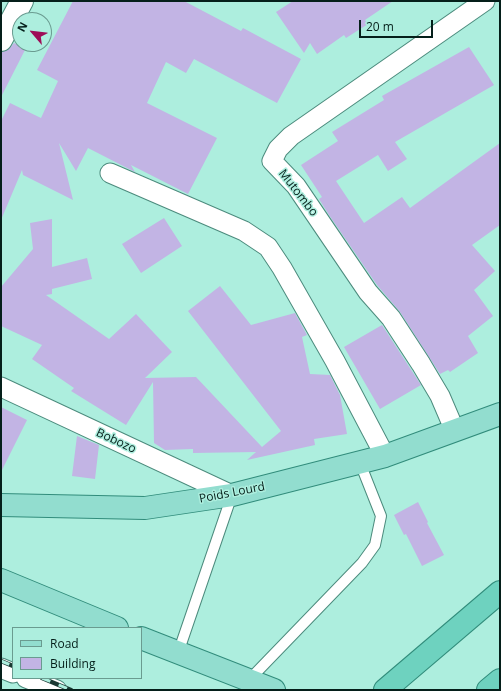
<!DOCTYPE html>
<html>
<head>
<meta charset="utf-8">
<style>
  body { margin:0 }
  #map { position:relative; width:501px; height:691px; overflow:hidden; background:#adeede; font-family:"Open Sans",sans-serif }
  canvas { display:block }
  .frame { position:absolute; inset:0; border:2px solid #051f1a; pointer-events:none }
  .legend { position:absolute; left:12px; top:627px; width:130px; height:52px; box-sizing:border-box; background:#adeede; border:1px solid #6a9b90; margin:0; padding:5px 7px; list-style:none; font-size:12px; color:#051f1a }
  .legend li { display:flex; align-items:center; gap:8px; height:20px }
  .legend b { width:20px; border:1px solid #6a9b90 }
  .north { position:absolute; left:12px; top:12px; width:40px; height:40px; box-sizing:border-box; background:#adeede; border:1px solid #6a9b90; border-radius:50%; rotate:298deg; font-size:11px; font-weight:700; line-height:16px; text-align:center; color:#051f1a }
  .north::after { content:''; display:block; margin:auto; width:14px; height:18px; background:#9e0c57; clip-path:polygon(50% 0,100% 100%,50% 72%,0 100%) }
  .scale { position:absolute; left:359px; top:20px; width:74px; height:18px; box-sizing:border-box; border:2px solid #051f1a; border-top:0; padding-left:5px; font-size:12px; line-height:14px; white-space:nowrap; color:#051f1a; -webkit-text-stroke:3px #adeede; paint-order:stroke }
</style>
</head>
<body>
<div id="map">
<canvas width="501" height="691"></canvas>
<div class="frame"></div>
<ul class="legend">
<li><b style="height:5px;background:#92ddcf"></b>Road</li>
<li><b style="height:11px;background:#c2b4e4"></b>Building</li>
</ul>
<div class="north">N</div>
<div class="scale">20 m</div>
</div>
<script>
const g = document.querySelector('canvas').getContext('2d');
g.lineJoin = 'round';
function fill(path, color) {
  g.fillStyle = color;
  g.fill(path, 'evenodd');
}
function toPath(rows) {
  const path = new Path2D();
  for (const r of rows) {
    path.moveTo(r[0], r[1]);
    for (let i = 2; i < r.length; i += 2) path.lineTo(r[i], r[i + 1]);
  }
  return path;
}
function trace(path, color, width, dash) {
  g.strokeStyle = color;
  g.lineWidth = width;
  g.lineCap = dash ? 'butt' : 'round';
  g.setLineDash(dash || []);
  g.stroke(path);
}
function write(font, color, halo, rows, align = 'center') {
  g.font = font + ' "Open Sans",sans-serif';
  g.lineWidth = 3;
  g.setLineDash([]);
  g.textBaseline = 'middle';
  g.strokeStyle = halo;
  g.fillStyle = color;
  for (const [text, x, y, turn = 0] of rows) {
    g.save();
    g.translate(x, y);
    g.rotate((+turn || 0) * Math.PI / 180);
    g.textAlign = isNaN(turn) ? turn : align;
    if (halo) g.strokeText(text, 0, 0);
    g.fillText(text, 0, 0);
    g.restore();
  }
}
fill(toPath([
  [73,1,184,1,241,31,243,28,301,59,277,103,194,59,186,73,166,62,147,103,217,138,188,194,131,165,135,172,129,169,88,148,76,171,59,143,73,200,23,175,22,170,1,220,1,121,10,103,41,118,58,81,37,70],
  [293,1,393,1,365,20,368,24,346,38,344,35,317,54,310,43,304,53,276,12],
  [14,43,26,48,1,97,1,52,8,50],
  [469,47,494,85,395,142,407,159,388,171,378,155,336,181,364,223,402,197,410,208,500,143,500,225,472,245,495,271,474,290,493,316,468,336,478,353,450,372,448,370,440,374,400,312,377,285,329,215,319,199,322,197,301,165,338,141,332,132,384,100,382,96],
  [164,218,182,246,141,273,122,244],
  [52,219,52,267,87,258,92,279,52,289,52,294,46,295,109,339,136,314,172,352,145,378,196,377,262,447,281,431,188,311,220,286,251,325,295,313,307,335,302,337,310,374,330,375,340,395,347,434,314,439,315,445,247,460,256,452,193,453,193,449,165,450,154,443,153,382,126,425,71,391,74,388,32,359,42,345,1,326,1,287,33,249,30,223],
  [382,325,421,385,380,409,344,347],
  [1,407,27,420,1,472],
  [77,436,99,445,95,479,72,476],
  [418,502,428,522,427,523,444,555,422,566,406,534,404,535,394,515]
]), '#c2b4e4');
const service = toPath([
  [178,653,232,495],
  [249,680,362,563,375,545,381,516,360,463]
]);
const minor = toPath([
  [110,173,244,231,268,247,282,268,335,361,385,456],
  [1,387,232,495],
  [455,431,440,396,421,364,391,318,368,292,296,186,272,161,278,149,291,136,485,1],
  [1,668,13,673],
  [26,678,57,690]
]);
const tertiary = toPath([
  [1,40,22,1]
]);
const primary = toPath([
  [1,505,145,508,232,495,385,456,500,414],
  [1,580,117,628],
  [141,638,274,690]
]);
const trunk = toPath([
  [385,690,500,592],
  [488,690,500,680]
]);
trace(service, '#4c8b7d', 12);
trace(minor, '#4c8b7d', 21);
trace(tertiary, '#4c8b7d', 24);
trace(primary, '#318c7b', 24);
trace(trunk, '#318c7b', 24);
trace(service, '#fff', 10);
trace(minor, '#fff', 19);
trace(tertiary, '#fff', 22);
trace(primary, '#92ddcf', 22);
trace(trunk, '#6ed2bf', 22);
const rail = toPath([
  [1,661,13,666],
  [42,678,71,690]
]);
trace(rail, '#1a3933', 4.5);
trace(rail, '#adeede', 3, [9]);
write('12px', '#051f1a', '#adeede', [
  ["Mutombo",298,193,52],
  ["Bobozo",116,441,25],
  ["Poids Lourd",232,493,-11]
]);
</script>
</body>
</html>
